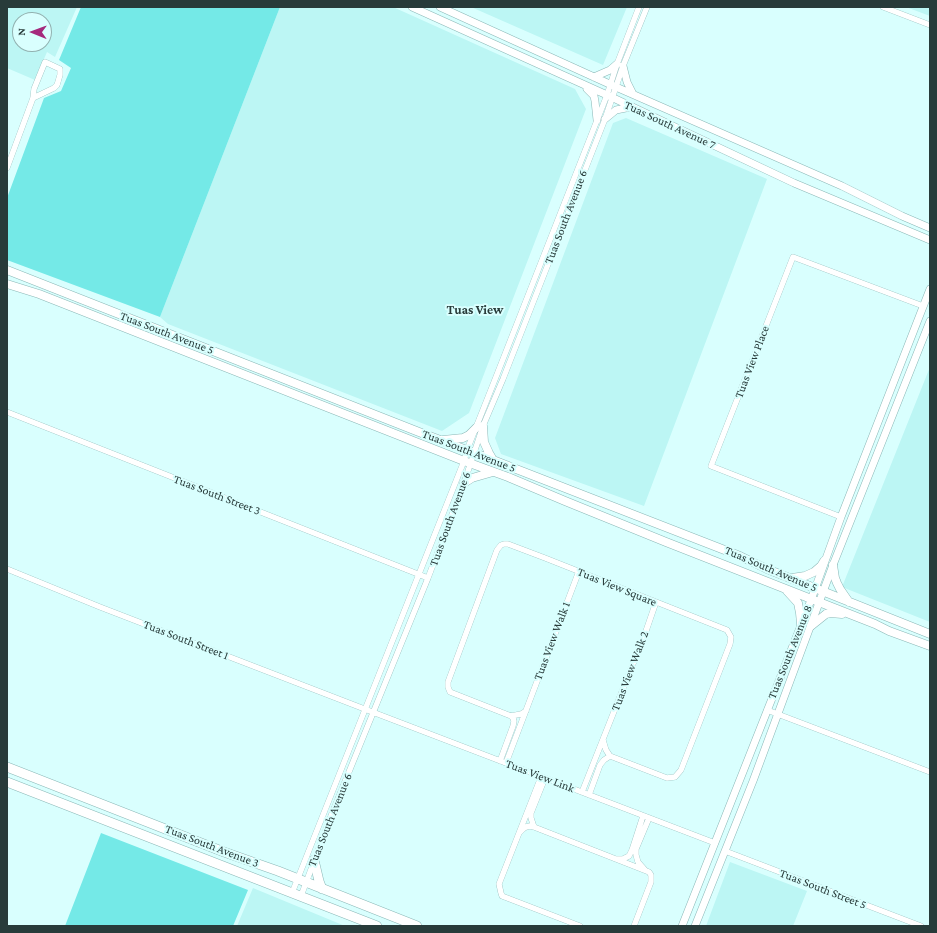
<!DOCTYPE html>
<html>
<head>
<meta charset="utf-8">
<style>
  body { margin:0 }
  #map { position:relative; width:937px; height:933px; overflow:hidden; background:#d9fffe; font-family:"Crimson Pro",serif }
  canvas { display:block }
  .frame { position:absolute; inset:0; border:8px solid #283b3a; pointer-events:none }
  .north { position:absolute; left:12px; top:12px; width:40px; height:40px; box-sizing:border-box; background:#d9fffe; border:1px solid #92b1b0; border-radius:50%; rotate:271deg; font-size:11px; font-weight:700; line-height:16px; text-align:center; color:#283b3a }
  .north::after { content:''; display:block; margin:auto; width:14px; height:18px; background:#a52a7d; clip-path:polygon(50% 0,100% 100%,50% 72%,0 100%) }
</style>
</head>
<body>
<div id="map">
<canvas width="937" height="933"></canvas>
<div class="frame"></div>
<div class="north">N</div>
</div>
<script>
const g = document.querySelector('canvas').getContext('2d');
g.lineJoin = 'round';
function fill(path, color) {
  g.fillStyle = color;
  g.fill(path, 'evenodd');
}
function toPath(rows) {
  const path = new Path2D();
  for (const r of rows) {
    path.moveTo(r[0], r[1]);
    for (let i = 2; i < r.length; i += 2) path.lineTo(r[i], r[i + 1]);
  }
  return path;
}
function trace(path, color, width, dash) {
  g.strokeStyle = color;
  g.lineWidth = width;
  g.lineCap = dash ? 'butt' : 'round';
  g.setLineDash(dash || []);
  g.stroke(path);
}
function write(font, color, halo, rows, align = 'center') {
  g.font = font + ' "Crimson Pro",serif';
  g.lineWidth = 4;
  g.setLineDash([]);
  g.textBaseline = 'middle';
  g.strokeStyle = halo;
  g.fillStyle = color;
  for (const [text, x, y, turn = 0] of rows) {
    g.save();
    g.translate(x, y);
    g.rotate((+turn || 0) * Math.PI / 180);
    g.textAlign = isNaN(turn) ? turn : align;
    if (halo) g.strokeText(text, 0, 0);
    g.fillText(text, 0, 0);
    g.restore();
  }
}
fill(toPath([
  [7,7,77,7,55,57,47,52,35,80,7,68],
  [20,20,44,20,44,44,20,44],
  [280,7,393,7,575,89,586,109,469,413,442,431,168,324,160,317],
  [471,7,627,7,603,65],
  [906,7,930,7,930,16],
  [626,118,767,179,644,506,501,454,495,438,613,123],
  [930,367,930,622,842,587],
  [730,862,807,891,793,926,706,926],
  [253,888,345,926,237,926]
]), '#bcf6f4');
fill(toPath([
  [81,7,280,7,160,317,7,260,7,198,44,98,61,91,71,68,59,60],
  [101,833,248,890,233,926,65,926]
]), '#74e9e7');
const minor = toPath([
  [883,7,930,25],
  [7,168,33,98,34,89,45,62,60,69,60,75,57,85,54,88,33,98],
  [7,412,428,578],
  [841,517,711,466,793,257,923,306],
  [7,569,100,607,362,708,715,843],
  [767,710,930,772],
  [526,711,521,714,511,716,450,692,448,687,448,682,497,550,501,545,504,544,508,544,545,558,727,630,731,637,730,644,681,770,675,777,667,778,610,756],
  [603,740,606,750,610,756],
  [500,761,513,726,514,721,513,718,511,716],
  [506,763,579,571],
  [541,777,499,884,501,893,502,896,580,926],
  [545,778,531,813,531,818,534,827,649,872,651,875,651,882,634,926],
  [582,792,646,631,656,602],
  [589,795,600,765,604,760,610,756],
  [520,832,523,829,526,827,530,826,534,827],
  [725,851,921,926],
  [617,859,623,859,629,856,632,850,643,816],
  [645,870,638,862,636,855,636,849,649,818],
  [292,893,419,574,464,461,467,450,494,382,607,95,617,64,639,7],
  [301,896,331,816,428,578,464,483,483,426,503,379,605,119,623,66,647,7]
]);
const tertiary = toPath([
  [412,7,607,95,794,183,930,240],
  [440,7,616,87,842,186,902,216,930,228],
  [623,66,627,82,633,94],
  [594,77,610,70,617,64],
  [587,89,594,96,595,101,597,120],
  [605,119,616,110,631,107],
  [682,926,811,600,841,517,930,289],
  [695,926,753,781,833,565,930,321]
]);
const secondary = toPath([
  [7,270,419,432,493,460,740,556,767,569,930,634],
  [7,284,39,294,464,461,508,477,565,501,666,542,875,624,889,631,930,646],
  [483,426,484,442,489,453,493,460],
  [443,440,463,438,469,435,476,428],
  [464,483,472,478,493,472],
  [833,565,835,578,837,583,840,589,849,602],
  [792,578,805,576,814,572,821,566,824,561],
  [787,591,798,603,800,613,801,624],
  [811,626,826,614,830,613,842,614]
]);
const primary = toPath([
  [7,767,224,852,278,871,417,926],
  [7,782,377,926],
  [314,860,319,881,322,889]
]);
trace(minor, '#8bb8b7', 6);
trace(tertiary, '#8bb8b7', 8);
trace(secondary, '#8bb8b7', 9);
trace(primary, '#8bb8b7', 10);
trace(minor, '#fff', 5.5);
trace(tertiary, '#fff', 7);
trace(secondary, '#fff', 8);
trace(primary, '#fff', 9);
write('12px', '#283b3a', '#d9fffe', [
  ["Tuas South Avenue 7",670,125,25],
  ["Tuas South Avenue 6",566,217,-69],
  ["Tuas South Avenue 5",167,333,21],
  ["Tuas View Place",752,362,-69],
  ["Tuas South Avenue 5",469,451,21],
  ["Tuas South Street 3",217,495,21],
  ["Tuas South Avenue 6",450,519,-70],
  ["Tuas South Avenue 5",771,569,23],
  ["Tuas View Square",617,587,22],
  ["Tuas South Street 1",186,640,21],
  ["Tuas View Walk 1",552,641,-69],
  ["Tuas South Avenue 8",790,652,-68],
  ["Tuas View Walk 2",630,671,-69],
  ["Tuas View Link",540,776,21],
  ["Tuas South Avenue 6",330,820,-68],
  ["Tuas South Avenue 3",212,846,21],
  ["Tuas South Street 5",823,889,21]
]);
write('bold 13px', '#283b3a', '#d9fffe', [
  ["Tuas View",475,310]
]);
</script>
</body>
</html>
